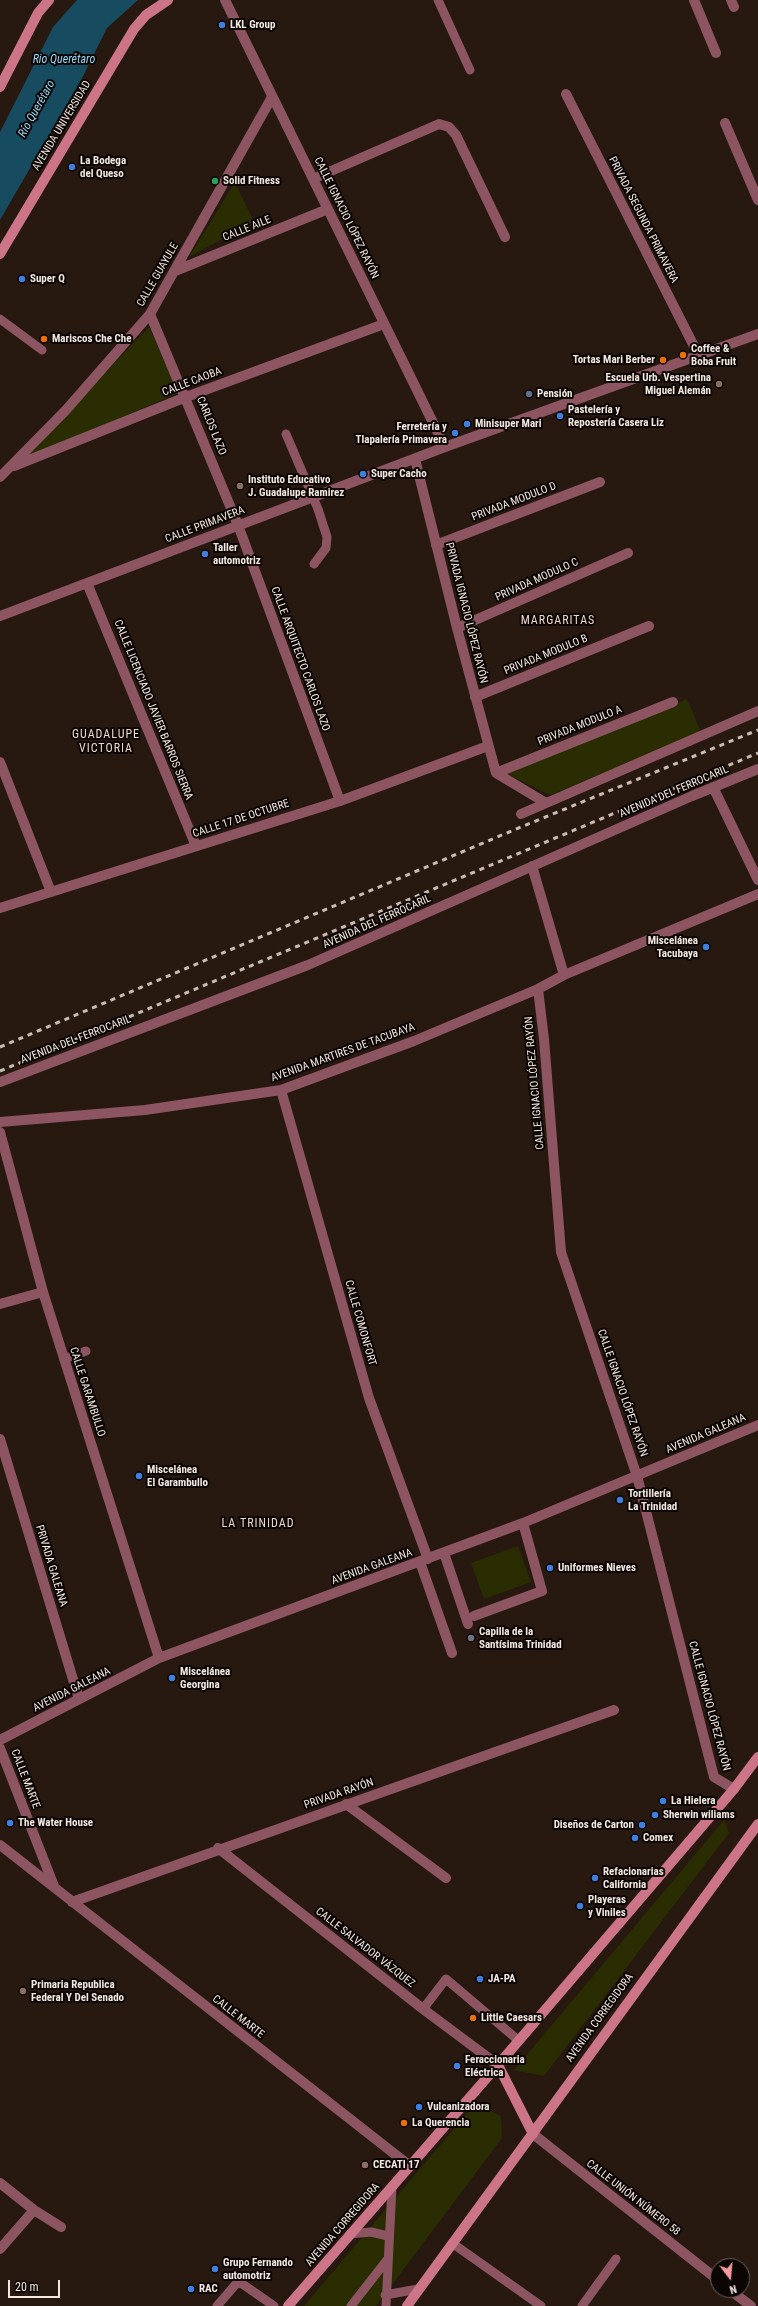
<!DOCTYPE html>
<html>
<head>
<meta charset="utf-8">
<style>
  body { margin:0 }
  #map { position:relative; width:758px; height:2306px; overflow:hidden; background:#271810; font-family:"Roboto Condensed",sans-serif }
  canvas { display:block }
  .north { position:absolute; left:710px; top:2258px; width:40px; height:40px; box-sizing:border-box; background:#0b0503; border:1px solid #675f5c; border-radius:50%; rotate:164deg; font-size:11px; font-weight:700; line-height:16px; text-align:center; color:#f2e7e1 }
  .north::after { content:''; display:block; margin:auto; width:14px; height:18px; background:#f49aa0; clip-path:polygon(50% 0,100% 100%,50% 72%,0 100%) }
  .scale { position:absolute; left:8px; top:2280px; width:52px; height:18px; box-sizing:border-box; border:2px solid #f2e7e1; border-top:0; padding-left:5px; font-size:12px; line-height:14px; white-space:nowrap; color:#f2e7e1; -webkit-text-stroke:3px #0b0503; paint-order:stroke }
</style>
</head>
<body>
<div id="map">
<canvas width="758" height="2306"></canvas>
<div class="north">N</div>
<div class="scale">20 m</div>
</div>
<script>
const g = document.querySelector('canvas').getContext('2d');
g.lineJoin = 'round';
function fill(path, color) {
  g.fillStyle = color;
  g.fill(path, 'evenodd');
}
function toPath(rows) {
  const path = new Path2D();
  for (const r of rows) {
    path.moveTo(r[0], r[1]);
    for (let i = 2; i < r.length; i += 2) path.lineTo(r[i], r[i + 1]);
  }
  return path;
}
function trace(path, color, width, dash) {
  g.strokeStyle = color;
  g.lineWidth = width;
  g.lineCap = dash ? 'butt' : 'round';
  g.setLineDash(dash || []);
  g.stroke(path);
}
function write(font, color, halo, rows, align = 'center') {
  g.font = font + ' "Roboto Condensed",sans-serif';
  g.lineWidth = 4;
  g.setLineDash([]);
  g.textBaseline = 'middle';
  g.strokeStyle = halo;
  g.fillStyle = color;
  for (const [text, x, y, turn = 0] of rows) {
    g.save();
    g.translate(x, y);
    g.rotate((+turn || 0) * Math.PI / 180);
    g.textAlign = isNaN(turn) ? turn : align;
    if (halo) g.strokeText(text, 0, 0);
    g.fillText(text, 0, 0);
    g.restore();
  }
}
fill(toPath([
  [235,182,254,222,189,257],
  [149,327,178,393,20,461],
  [687,699,701,732,550,795,507,774],
  [518,1546,531,1582,484,1599,471,1563],
  [724,1820,729,1833,544,2076,514,2070],
  [487,2109,501,2116,502,2138,376,2306,304,2306,469,2111]
]), '#292d01');
fill(toPath([
  [77,0,138,0,107,28,81,80,0,220,0,132,53,27]
]), '#174b5f');
trace(toPath([
  [438,0,470,70],
  [0,319,42,350],
  [286,434,318,509,327,537,326,548,314,564],
  [64,1359,86,1351],
  [423,2009,446,1979,518,2040],
  [350,2234,371,2232,388,2236],
  [452,2243,541,2306],
  [385,2295,418,2289],
  [217,2306,236,2284,241,2283,274,2306],
  [351,2306,387,2260],
  [386,2306,392,2187],
  [582,2306,616,2259]
]), '#8c5561', 9);
trace(toPath([
  [225,0,445,447],
  [694,0,716,53],
  [731,0,734,7],
  [566,94,699,356],
  [725,123,758,200],
  [315,178,439,124,449,127,456,135,505,237],
  [175,271,328,209],
  [150,314,238,525,340,801],
  [415,459,457,628,496,773],
  [14,466,186,397,384,324],
  [0,477,66,410,150,314,272,97],
  [436,545,600,482],
  [87,583,196,846],
  [0,616,445,447,758,334],
  [457,628,628,553],
  [475,697,649,626],
  [0,762,51,892],
  [496,773,673,702],
  [496,773,546,803],
  [713,787,758,880],
  [521,814,758,711],
  [532,866,564,975],
  [0,908,340,801,488,746],
  [538,989,544,1039,561,1252,637,1476,714,1777,734,1789],
  [0,1082,308,965,692,796,758,769],
  [281,1090,369,1398,428,1559],
  [0,1122,145,1110,281,1090,414,1041,538,989,564,975,758,894],
  [0,1132,43,1292,159,1658],
  [0,1304,43,1292],
  [0,1439,79,1699],
  [444,1553,468,1624],
  [420,1562,452,1653],
  [474,1616,542,1591,523,1523],
  [0,1740,159,1658,523,1523,758,1425],
  [0,1748,54,1886],
  [346,1804,446,1878],
  [0,1845,410,2166],
  [218,1848,423,2009,498,2065],
  [72,1902,614,1710],
  [533,2134,718,2280],
  [0,2183,34,2210,61,2227],
  [0,2249,34,2210],
  [730,2290,751,2306]
]), '#8c5561', 10);
trace(toPath([
  [0,87,38,13,49,0],
  [0,254,134,29,146,15,168,0],
  [498,2065,533,2134],
  [288,2306,498,2065,734,1789,758,1757],
  [407,2306,758,1824]
]), '#cd7588', 10);
trace(toPath([
  [0,1047,521,827,758,730],
  [0,1071,758,753]
]), '#c8bcb5', 3, [5, 5]);
for (const [x, y, r, color] of [
  [222,25,4,"#3f7fe0"],
  [72,167,4,"#3f7fe0"],
  [215,181,4,"#2e9e5b"],
  [22,279,4,"#3f7fe0"],
  [44,339,4,"#e8710a"],
  [683,355,4,"#e8710a"],
  [663,360,4,"#e8710a"],
  [719,384,4,"#8d6e63"],
  [529,394,4,"#5c6f8a"],
  [560,416,4,"#3f7fe0"],
  [467,424,4,"#3f7fe0"],
  [455,433,4,"#3f7fe0"],
  [363,474,4,"#3f7fe0"],
  [240,486,4,"#8d6e63"],
  [205,554,4,"#3f7fe0"],
  [706,947,4,"#3f7fe0"],
  [139,1476,4,"#3f7fe0"],
  [620,1500,4,"#3f7fe0"],
  [550,1568,4,"#3f7fe0"],
  [471,1638,4,"#6b7280"],
  [172,1678,4,"#3f7fe0"],
  [663,1801,4,"#3f7fe0"],
  [655,1815,4,"#3f7fe0"],
  [10,1823,4,"#3f7fe0"],
  [642,1825,4,"#3f7fe0"],
  [635,1838,4,"#3f7fe0"],
  [595,1878,4,"#3f7fe0"],
  [580,1906,4,"#3f7fe0"],
  [480,1979,4,"#3f7fe0"],
  [23,1991,4,"#8d6e63"],
  [473,2018,4,"#e8710a"],
  [457,2066,4,"#3f7fe0"],
  [419,2107,4,"#3f7fe0"],
  [404,2123,4,"#e8710a"],
  [365,2165,4,"#8d6e63"],
  [215,2269,4,"#3f7fe0"],
  [191,2289,4,"#3f7fe0"]
]) {
  const dot = new Path2D();
  dot.arc(x, y, r, 0, 2 * Math.PI);
  g.fillStyle = color;
  g.fill(dot);
  trace(dot, '#0b0503', 1.5);
}
write('bold 11px', '#f2e7e1', '#0b0503', [
  ["LKL Group",230,25],
  ["La Bodega",80,161],
  ["del Queso",80,174],
  ["Solid Fitness",223,181],
  ["Super Q",30,279],
  ["Mariscos Che Che",52,339],
  ["Coffee &",691,349],
  ["Boba Fruit",691,362],
  ["Tortas Mari Berber",655,360,"right"],
  ["Escuela Urb. Vespertina",711,378,"right"],
  ["Miguel Alemán",711,391,"right"],
  ["Pensión",537,394],
  ["Pastelería y",568,410],
  ["Repostería Casera Liz",568,423],
  ["Minisuper Mari",475,424],
  ["Ferretería y",447,427,"right"],
  ["Tlapalería Primavera",447,440,"right"],
  ["Super Cacho",371,474],
  ["Instituto Educativo",248,480],
  ["J. Guadalupe Ramirez",248,493],
  ["Taller",213,548],
  ["automotriz",213,561],
  ["Miscelánea",698,941,"right"],
  ["Tacubaya",698,954,"right"],
  ["Miscelánea",147,1470],
  ["El Garambullo",147,1483],
  ["Tortillería",628,1494],
  ["La Trinidad",628,1507],
  ["Uniformes Nieves",558,1568],
  ["Capilla de la",479,1632],
  ["Santísima Trinidad",479,1645],
  ["Miscelánea",180,1672],
  ["Georgina",180,1685],
  ["La Hielera",671,1801],
  ["Sherwin wiliams",663,1815],
  ["The Water House",18,1823],
  ["Diseños de Carton",634,1825,"right"],
  ["Comex",643,1838],
  ["Refacionarias",603,1872],
  ["California",603,1885],
  ["Playeras",588,1900],
  ["y Viniles",588,1913],
  ["JA-PA",488,1979],
  ["Primaria Republica",31,1985],
  ["Federal Y Del Senado",31,1998],
  ["Little Caesars",481,2018],
  ["Feraccionaria",465,2060],
  ["Eléctrica",465,2073],
  ["Vulcanizadora",427,2107],
  ["La Querencia",412,2123],
  ["CECATI 17",373,2165],
  ["Grupo Fernando",223,2263],
  ["automotriz",223,2276],
  ["RAC",199,2289]
], 'left');
write('11px', '#f2e7e1', '#0b0503', [
  ["AVENIDA UNIVERSIDAD",62,126,-59],
  ["CALLE IGNACIO LÓPEZ RAYÓN",346,218,64],
  ["PRIVADA SEGUNDA PRIMAVERA",643,220,63],
  ["CALLE AILE",247,229,-22],
  ["CALLE GUAYULE",158,275,-60],
  ["CALLE CAOBA",192,382,-21],
  ["CARLOS LAZO",211,426,68],
  ["PRIVADA MODULO D",514,502,-21],
  ["CALLE PRIMAVERA",205,525,-21],
  ["PRIVADA MODULO C",537,580,-24],
  ["PRIVADA IGNACIO LÓPEZ RAYÓN",466,613,76],
  ["PRIVADA MODULO B",546,655,-22],
  ["CALLE ARQUITECTO CARLOS LAZO",300,659,70],
  ["CALLE LICENCIADO JAVIER BARROS SIERRA",153,710,68],
  ["PRIVADA MODULO A",580,726,-22],
  ["AVENIDA DEL FERROCARIL",674,792,-23],
  ["CALLE 17 DE OCTUBRE",241,819,-18],
  ["AVENIDA DEL FERROCARIL",377,922,-24],
  ["AVENIDA DEL FERROCARIL",76,1040,-21],
  ["AVENIDA MARTIRES DE TACUBAYA",343,1053,-20],
  ["CALLE IGNACIO LÓPEZ RAYÓN",535,1083,-95],
  ["CALLE COMONFORT",360,1323,74],
  ["CALLE GARAMBULLO",87,1392,72],
  ["CALLE IGNACIO LÓPEZ RAYÓN",622,1393,71],
  ["AVENIDA GALEANA",706,1434,-23],
  ["PRIVADA GALEANA",51,1566,73],
  ["AVENIDA GALEANA",372,1567,-20],
  ["AVENIDA GALEANA",72,1690,-27],
  ["CALLE IGNACIO LÓPEZ RAYÓN",709,1706,75],
  ["CALLE MARTE",25,1779,69],
  ["PRIVADA RAYÓN",339,1794,-19],
  ["CALLE SALVADOR VÁZQUEZ",365,1948,38],
  ["CALLE MARTE",238,2017,38],
  ["AVENIDA CORREGIDORA",600,2018,-54],
  ["CALLE UNIÓN NÚMERO 58",633,2198,38],
  ["AVENIDA CORREGIDORA",343,2225,-49]
]);
write('italic 12px', '#93d8f7', '#0b0503', [
  ["Rio Querétaro",64,60],
  ["Río Querétaro",37,109,-61]
]);
g.letterSpacing = '1px';
write('12px', '#edd7cd', '#0b0503', [
  ["MARGARITAS",558,621],
  ["GUADALUPE",106,735],
  ["VICTORIA",106,749],
  ["LA TRINIDAD",258,1524]
]);
g.letterSpacing = '0px';
</script>
</body>
</html>
